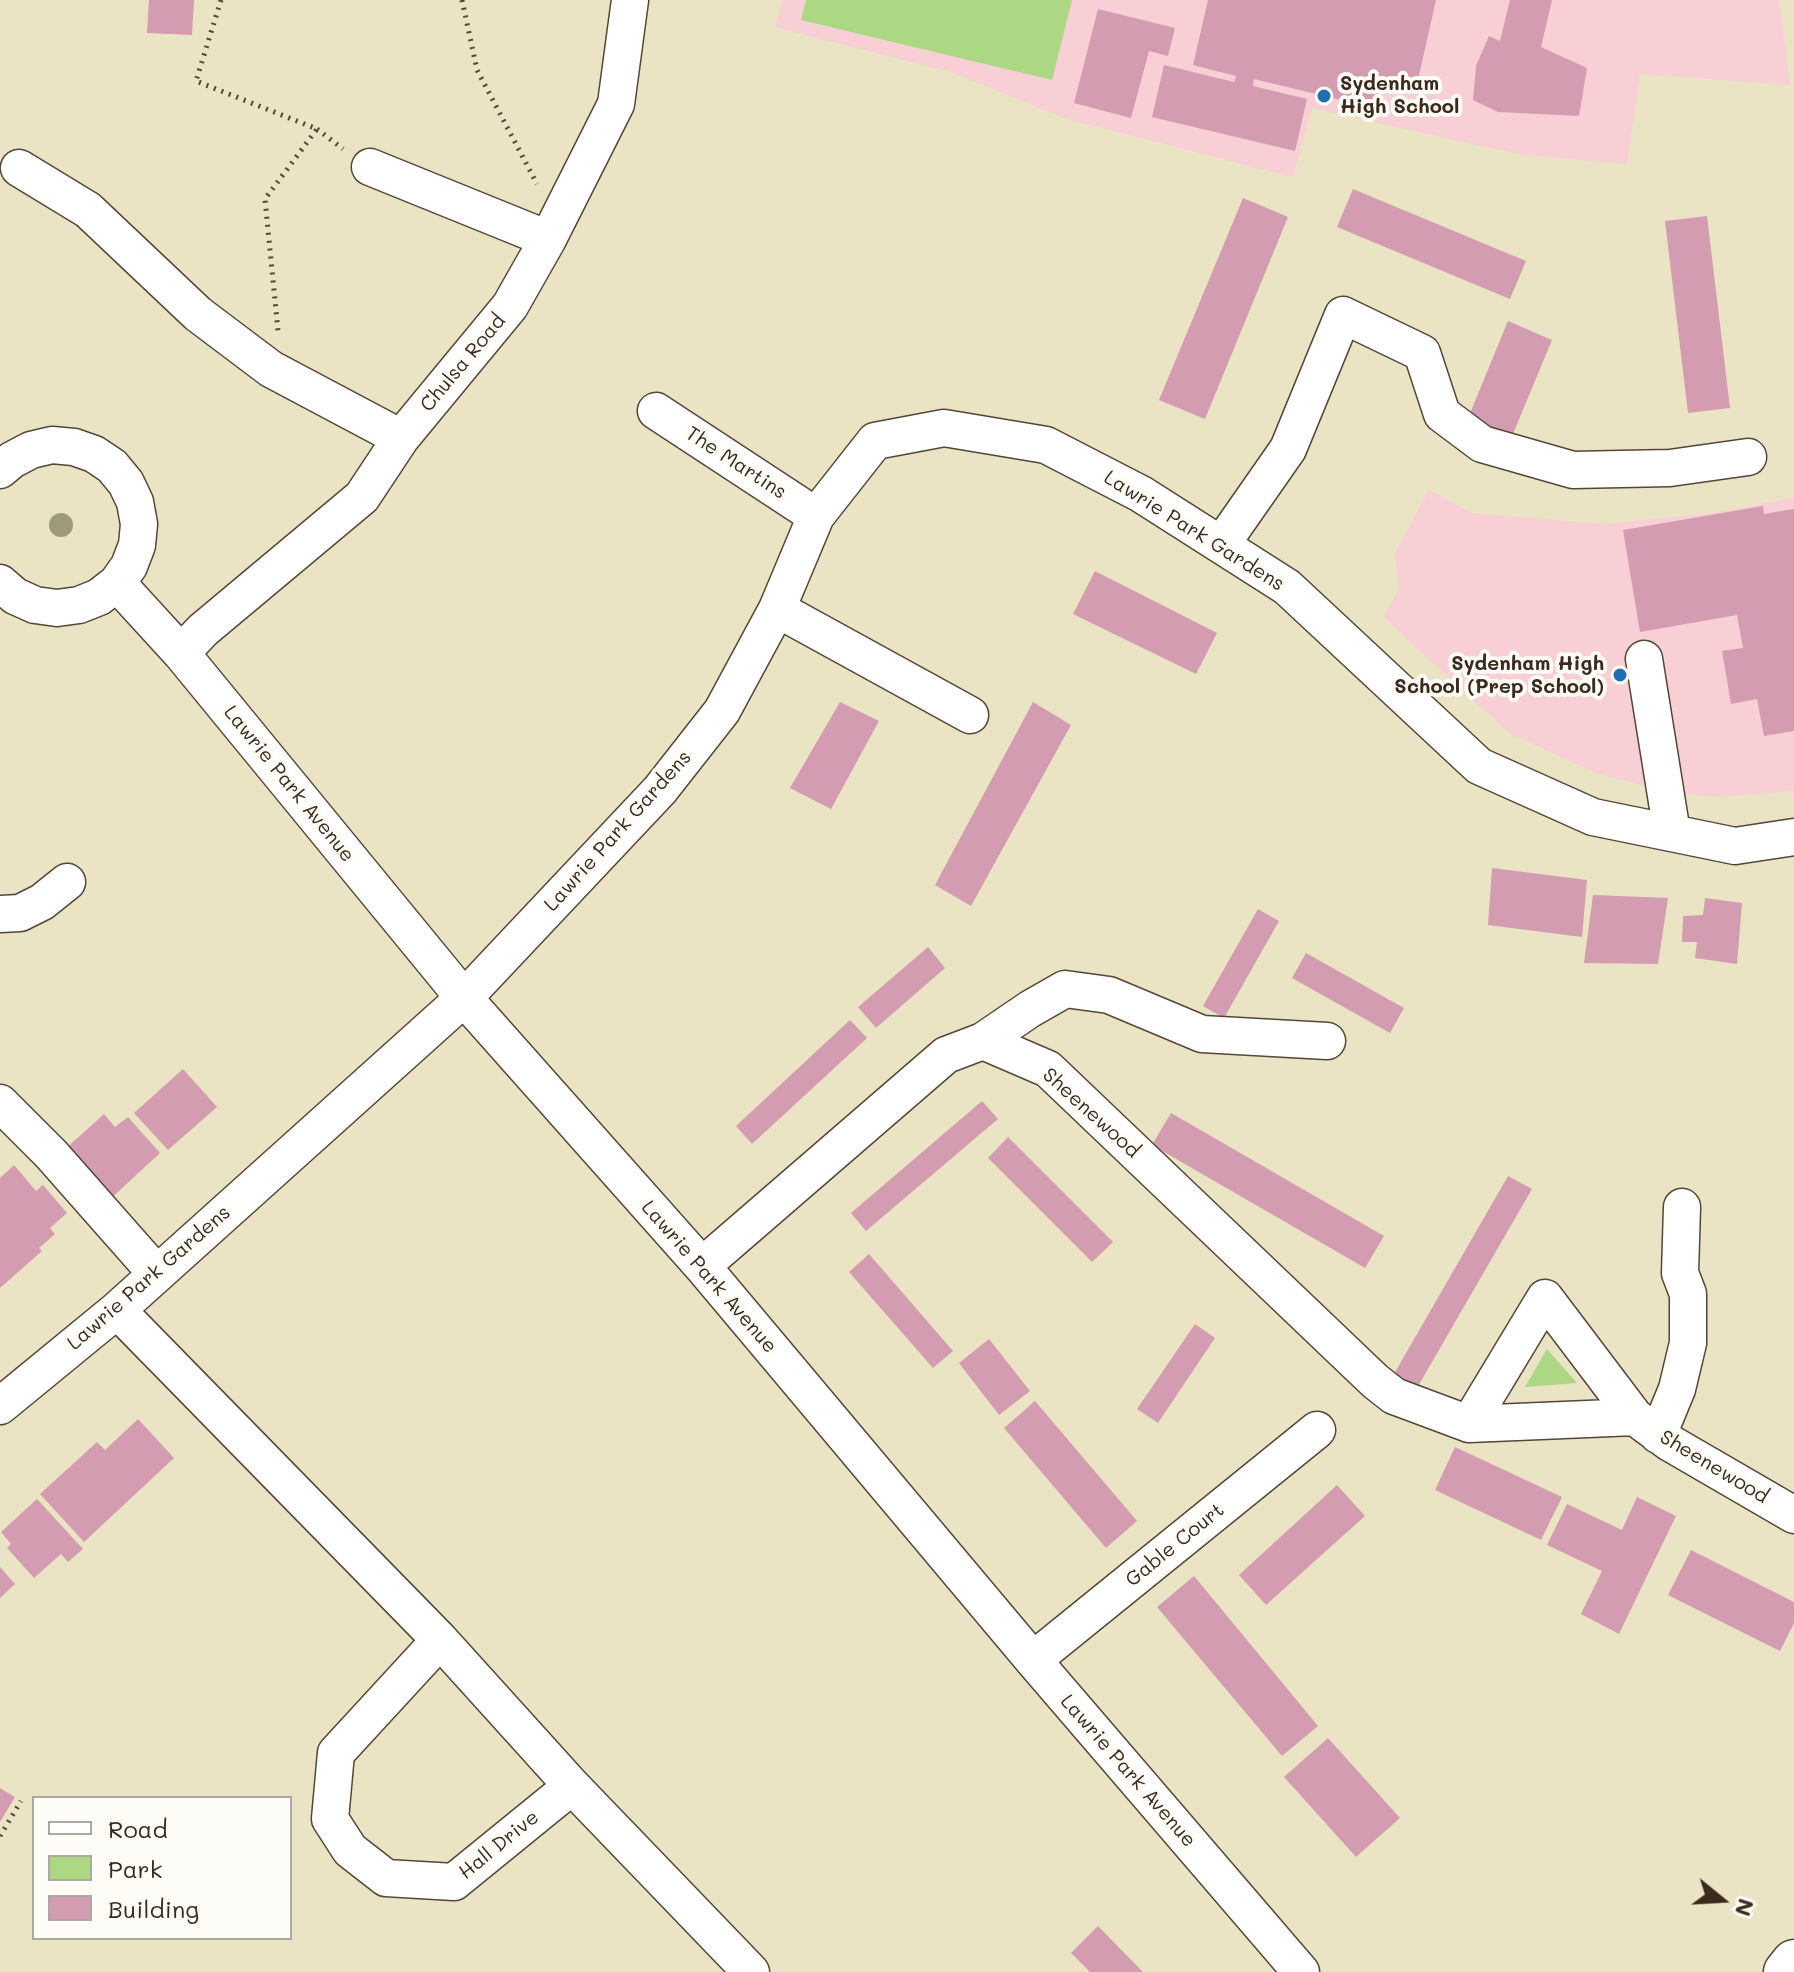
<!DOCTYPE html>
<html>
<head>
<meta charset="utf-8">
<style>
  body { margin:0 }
  #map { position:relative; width:1794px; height:1972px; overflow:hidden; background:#eae4c5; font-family:Mali,sans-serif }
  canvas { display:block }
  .legend { position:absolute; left:32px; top:1796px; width:260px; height:144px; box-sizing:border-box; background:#fdfcf7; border:2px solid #afa8a0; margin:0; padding:10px 14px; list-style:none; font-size:24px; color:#3b2a1e }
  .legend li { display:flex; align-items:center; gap:16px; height:40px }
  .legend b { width:40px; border:2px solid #afa8a0 }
  .north { position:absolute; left:1682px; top:1860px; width:80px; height:80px; -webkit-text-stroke:6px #fdfcf7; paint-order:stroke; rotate:108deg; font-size:22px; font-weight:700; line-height:32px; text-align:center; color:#3b2a1e }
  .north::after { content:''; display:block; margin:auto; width:28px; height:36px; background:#3b2a1e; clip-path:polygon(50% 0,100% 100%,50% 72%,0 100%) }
</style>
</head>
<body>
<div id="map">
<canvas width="1794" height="1972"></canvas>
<ul class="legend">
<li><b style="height:10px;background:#fff"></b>Road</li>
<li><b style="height:22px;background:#acd783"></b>Park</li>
<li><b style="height:22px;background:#d39cb0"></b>Building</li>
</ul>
<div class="north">N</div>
</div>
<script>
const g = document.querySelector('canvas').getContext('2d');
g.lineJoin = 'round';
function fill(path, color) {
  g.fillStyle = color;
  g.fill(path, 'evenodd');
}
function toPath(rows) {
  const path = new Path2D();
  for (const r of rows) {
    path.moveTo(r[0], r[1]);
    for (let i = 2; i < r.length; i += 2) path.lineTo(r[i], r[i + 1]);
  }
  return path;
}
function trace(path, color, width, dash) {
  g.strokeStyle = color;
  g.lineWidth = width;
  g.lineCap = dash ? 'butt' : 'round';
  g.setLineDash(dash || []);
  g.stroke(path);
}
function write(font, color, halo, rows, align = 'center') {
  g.font = font + ' Mali,sans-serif';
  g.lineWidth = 8;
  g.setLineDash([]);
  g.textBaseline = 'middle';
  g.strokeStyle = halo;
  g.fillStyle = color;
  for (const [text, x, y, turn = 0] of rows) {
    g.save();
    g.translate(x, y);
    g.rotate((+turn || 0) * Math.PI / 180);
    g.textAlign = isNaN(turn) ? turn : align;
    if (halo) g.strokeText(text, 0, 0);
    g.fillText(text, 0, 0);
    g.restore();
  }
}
fill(toPath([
  [783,0,1779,0,1790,85,1640,74,1627,164,1523,155,1312,108,1293,177,1063,118,954,73,775,27],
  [1429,490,1472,513,1604,524,1713,513,1794,498,1794,791,1712,797,1664,791,1598,774,1509,733,1383,617,1399,589,1395,553]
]), '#f7cfd4');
fill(toPath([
  [806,0,1072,0,1052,80,801,20],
  [1547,1349,1577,1383,1525,1387]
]), '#acd783');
fill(toPath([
  [149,0,194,0,192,35,147,33],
  [1208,0,1436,0,1417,84,1382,76,1374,108,1254,79,1253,86,1307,99,1295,151,1152,117,1164,65,1234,82,1236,76,1193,65],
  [1510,0,1552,0,1541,47,1587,68,1579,116,1498,112,1473,100,1476,66,1489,36,1500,41],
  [1098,9,1175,28,1168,56,1149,51,1131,118,1074,103],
  [1353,189,1526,261,1510,299,1337,227],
  [1243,198,1288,217,1205,419,1159,400],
  [1707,216,1730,408,1688,413,1665,221],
  [1508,321,1552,340,1510,441,1466,423],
  [1763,506,1764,514,1794,509,1794,731,1764,736,1757,699,1731,704,1722,651,1743,648,1737,615,1640,632,1623,530],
  [1095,571,1217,633,1196,674,1073,614],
  [840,702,879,721,831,809,790,788],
  [1033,702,1071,725,971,906,935,885],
  [1492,868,1587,880,1582,937,1488,925],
  [1593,895,1668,898,1658,964,1584,963],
  [1705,898,1742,903,1737,964,1695,958,1697,942,1682,942,1683,916,1703,915],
  [1258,909,1279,921,1224,1018,1203,1006],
  [928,947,945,968,876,1028,858,1007],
  [1306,953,1404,1008,1390,1033,1292,978],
  [850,1020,867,1038,752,1144,736,1126],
  [183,1069,217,1107,168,1150,134,1113],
  [982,1101,998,1119,866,1231,851,1213],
  [1171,1113,1384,1236,1365,1268,1152,1145],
  [104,1114,115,1127,128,1117,160,1153,106,1203,61,1153],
  [1008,1137,1113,1242,1092,1262,988,1158],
  [14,1165,36,1191,43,1185,67,1213,50,1228,55,1234,39,1248,42,1251,0,1288,0,1178],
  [1508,1176,1532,1189,1417,1388,1394,1374],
  [869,1254,953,1351,933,1368,849,1272],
  [1195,1324,1215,1338,1158,1423,1137,1409],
  [989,1339,1030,1391,999,1415,959,1363],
  [1035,1401,1137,1521,1106,1548,1004,1428],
  [138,1419,174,1458,84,1542,40,1494,97,1442,105,1450],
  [1455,1447,1562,1497,1541,1540,1435,1490],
  [1337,1485,1365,1516,1266,1605,1239,1575],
  [1637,1497,1676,1516,1619,1634,1581,1614,1602,1571,1547,1545,1567,1504,1622,1530],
  [37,1499,83,1549,68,1562,61,1554,34,1578,7,1548,11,1544,1,1532],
  [1691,1550,1794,1602,1794,1623,1780,1651,1668,1595],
  [0,1567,15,1584,0,1598],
  [1194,1576,1318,1726,1282,1756,1157,1607],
  [1328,1738,1400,1818,1356,1857,1284,1777],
  [0,1788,15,1797,0,1822],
  [1098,1926,1143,1972,1090,1972,1071,1953]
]), '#d39cb0');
const minor = toPath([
  [370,167,548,239],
  [19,168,88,210,198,314,271,369,401,438],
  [656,411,816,516],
  [0,470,12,460,31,450,52,445,74,447,94,454,112,466,126,483,135,502,139,524,137,545,129,566,117,583,99,597,79,605,57,608,35,605,15,596,0,583],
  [1221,545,1288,449,1343,315,1422,353,1442,414,1482,444,1573,470,1670,468,1748,457],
  [117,583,181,653,464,998,702,1266,1033,1660,1301,1972],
  [777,609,970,715],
  [181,653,203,630,362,497,401,438,510,306,548,239,616,104,630,0],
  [1644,659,1672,833],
  [0,914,20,913,42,902,67,882],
  [983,1041,1030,1009,1065,989,1109,995,1202,1034,1327,1041],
  [0,1103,51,1154,156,1273],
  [702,1266,946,1055,983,1041,1048,1069,1375,1381,1394,1396,1469,1424,1635,1417,1670,1443,1794,1515],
  [117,1310,440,1640,572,1786,751,1972],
  [0,1406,117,1310,464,998,660,790,722,711,777,609,816,516,875,441,944,428,1046,445,1141,494,1287,587,1479,766,1593,817,1735,846,1794,837],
  [1469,1424,1545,1298,1635,1417],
  [1658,1435,1677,1389,1688,1343,1688,1294,1680,1273,1682,1207],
  [440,1640,336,1753,330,1819,350,1850,386,1878,454,1882,572,1786],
  [1033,1660,1317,1430]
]);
const major = toPath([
  [1786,1972,1794,1962]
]);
trace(minor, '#554637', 39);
trace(major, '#554637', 47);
trace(toPath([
  [221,0,196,81,317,129,265,199,278,331],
  [462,0,477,70,537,184],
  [317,129,343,149],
  [0,1836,21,1801]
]), '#554637', 5, [2, 6]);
trace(minor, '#fff', 36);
trace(major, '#fff', 44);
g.fillStyle = '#9c9a7a';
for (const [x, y] of [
  [61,525]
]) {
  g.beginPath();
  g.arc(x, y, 12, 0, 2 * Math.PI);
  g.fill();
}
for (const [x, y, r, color] of [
  [1324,96,8,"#1f6fb2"],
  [1620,675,8,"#1f6fb2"]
]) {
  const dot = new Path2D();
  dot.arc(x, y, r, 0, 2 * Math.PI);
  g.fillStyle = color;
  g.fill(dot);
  trace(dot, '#fdfcf7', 3);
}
write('bold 20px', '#3b2a1e', '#fdfcf7', [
  ["Sydenham",1340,84],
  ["High School",1340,107],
  ["Sydenham High",1604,664,"right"],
  ["School (Prep School)",1604,687,"right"]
], 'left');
write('20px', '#3b2a1e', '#fdfcf7', [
  ["Chulsa Road",463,363,-50],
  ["The Martins",736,463,33],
  ["Lawrie Park Gardens",1194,531,32],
  ["Lawrie Park Avenue",289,784,51],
  ["Lawrie Park Gardens",618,831,-48],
  ["Sheenewood",1091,1113,42],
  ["Lawrie Park Avenue",709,1277,49],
  ["Lawrie Park Gardens",149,1278,-41],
  ["Sheenewood",1714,1467,31],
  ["Gable Court",1175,1545,-39],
  ["Lawrie Park Avenue",1128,1771,49],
  ["Hall Drive",499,1845,-39]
]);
</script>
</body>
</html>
